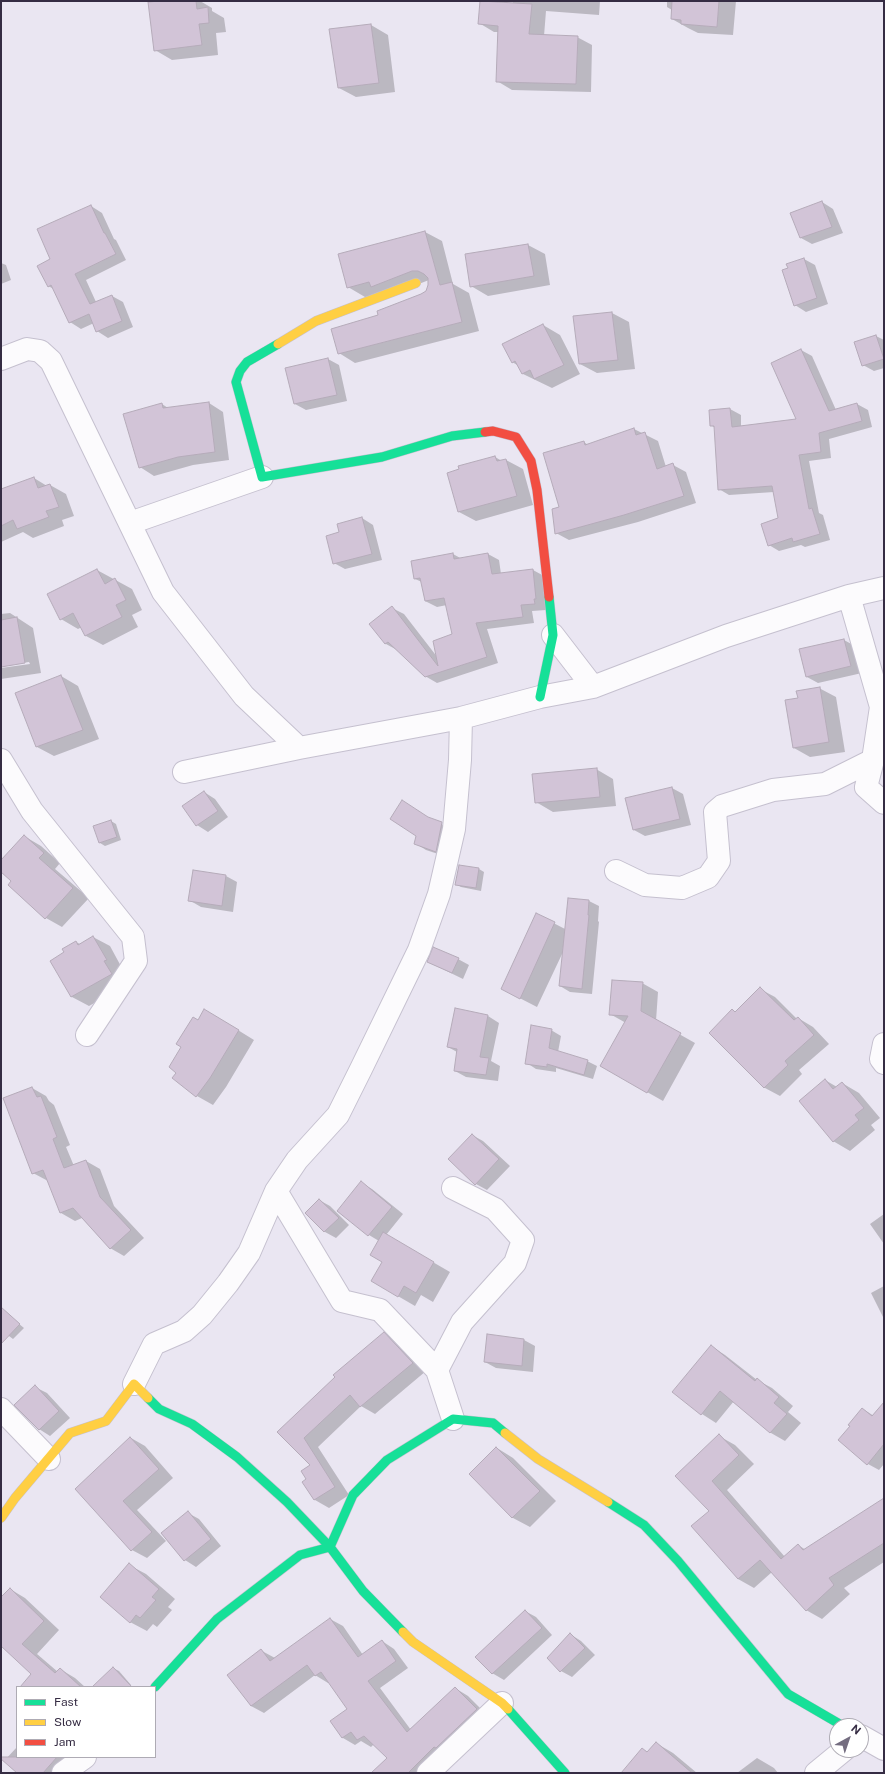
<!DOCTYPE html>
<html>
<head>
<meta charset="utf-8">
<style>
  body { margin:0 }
  #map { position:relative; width:885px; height:1774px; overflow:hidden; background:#eae6f2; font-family:"Public Sans",sans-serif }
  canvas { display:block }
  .frame { position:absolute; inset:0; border:2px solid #352c43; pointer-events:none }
  .legend { position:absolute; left:16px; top:1686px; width:140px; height:72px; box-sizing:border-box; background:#fff; border:1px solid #aeabb4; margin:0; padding:5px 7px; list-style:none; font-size:12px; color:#352c43 }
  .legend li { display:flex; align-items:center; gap:8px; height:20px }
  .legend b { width:20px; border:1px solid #aeabb4 }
  .north { position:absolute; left:829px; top:1718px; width:40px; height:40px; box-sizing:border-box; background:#fff; border:1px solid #aeabb4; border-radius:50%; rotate:40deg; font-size:11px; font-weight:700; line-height:16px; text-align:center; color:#352c43 }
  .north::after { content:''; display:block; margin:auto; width:14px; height:18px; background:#746d80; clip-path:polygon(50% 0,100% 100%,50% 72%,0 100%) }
</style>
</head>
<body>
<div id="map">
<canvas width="885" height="1774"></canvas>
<div class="frame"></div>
<ul class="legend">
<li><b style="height:5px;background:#16e098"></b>Fast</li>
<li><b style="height:5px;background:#ffcf43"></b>Slow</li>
<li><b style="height:5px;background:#f24e42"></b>Jam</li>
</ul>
<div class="north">N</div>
</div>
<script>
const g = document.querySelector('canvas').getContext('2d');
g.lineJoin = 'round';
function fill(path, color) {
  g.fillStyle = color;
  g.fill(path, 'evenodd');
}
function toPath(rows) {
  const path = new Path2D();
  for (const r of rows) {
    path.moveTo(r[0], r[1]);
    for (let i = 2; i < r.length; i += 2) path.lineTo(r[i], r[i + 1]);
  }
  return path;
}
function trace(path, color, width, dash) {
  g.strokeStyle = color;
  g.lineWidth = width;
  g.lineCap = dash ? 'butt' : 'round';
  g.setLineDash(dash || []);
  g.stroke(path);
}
fill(toPath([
  [169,1,200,1,212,8,212,11,224,18,226,32,216,33,218,55,172,60,155,50],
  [481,1,513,4,513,1,600,1,599,15,546,11,544,36,577,37,592,45,591,92,512,90,497,81,498,32,494,32,479,23],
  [667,1,736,1,733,35,698,33,688,28,672,19,672,10,667,7],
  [371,25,388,35,395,92,356,97,339,88,331,30],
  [822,202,833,209,843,233,812,244,801,238,792,214],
  [91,206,102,213,114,239,116,240,126,260,86,280,96,302,112,296,123,302,133,327,108,338,97,331,94,323,81,329,70,322,54,289,48,286,51,260],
  [425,232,442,241,453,284,469,293,479,331,355,363,339,353,380,316,427,291,429,285,429,280,388,296,365,297,348,287],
  [528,245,545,254,550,285,488,296,471,286,466,255],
  [804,259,815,265,828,304,806,312,795,305,789,269],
  [1,263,6,265,11,280,1,284],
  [612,313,629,322,635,369,597,373,580,364,574,317],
  [543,325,560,335,580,374,552,388,523,374,519,366,512,362],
  [876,336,884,340,884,368,874,371,863,365],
  [801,350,812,356,836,410,857,404,868,410,872,427,829,439,831,458,809,461,819,513,823,515,830,540,805,547,801,545,779,551,769,545,779,519,774,492,729,495,719,489,715,428,711,425,730,409,741,415,741,427,797,420],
  [328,359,339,365,347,401,306,410,295,404],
  [209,403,223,412,229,460,193,465,154,476,140,467,162,404,168,408],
  [634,429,658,441,666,467,673,465,686,472,696,503,638,522,569,540,556,533,560,508,584,442,588,445],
  [495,457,502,461,506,460,523,469,533,505,476,521,459,512,460,470],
  [34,478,47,486,50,485,66,494,74,516,62,520,64,526,33,538,23,532,1,542,1,494],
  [362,518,373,525,382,560,345,569,334,563,340,533],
  [453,554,462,559,488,554,499,560,501,574,533,570,544,576,546,610,532,611,534,623,487,629,498,663,437,683,425,676,397,650,386,644,371,624,392,608,404,614,438,658,454,635,447,605,437,607,425,601,422,582,415,579,412,562],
  [97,570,132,589,142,610,132,615,138,627,103,645,86,636,82,627,78,629,61,619],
  [10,613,33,628,41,673,1,679,1,668,30,664,29,662,1,666,1,614],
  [844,640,855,646,862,673,818,683,807,677],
  [61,676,78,686,99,739,54,756,37,747],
  [819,688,836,697,845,752,810,757,794,748,799,699],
  [596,769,613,779,616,806,553,812,536,802],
  [672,788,683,794,691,825,645,836,634,830],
  [204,792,215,799,228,817,208,832,197,825],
  [430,819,453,830,447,857,426,850,415,843,417,836],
  [111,821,116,824,121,840,105,846,100,843],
  [24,836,41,846,60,863,55,869,89,898,62,927,46,918,12,881,1,871,1,861],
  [459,866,479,869,484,872,481,891,461,887,456,884],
  [194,871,226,876,237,882,233,912,201,907,189,900],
  [589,901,599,906,598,921,599,922,592,994,570,992,560,986,563,952,537,1007,502,989,536,914,565,929],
  [93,937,110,946,123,970,128,984,89,1006,72,997,51,961,65,953,76,942,80,944],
  [458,959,469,965,463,979,428,962],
  [642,983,658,992,656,1021,695,1043,663,1101,601,1066,626,1023,610,1014],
  [760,989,775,997,797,1019,798,1018,813,1027,829,1044,799,1070,802,1074,780,1096,765,1088,710,1033,736,1013],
  [456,1009,488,1016,499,1023,491,1061,500,1066,498,1081,466,1077,455,1071,457,1052,448,1047],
  [220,1019,254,1040,226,1087,213,1105,197,1096,173,1078,177,1073,198,1021],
  [551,1030,561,1036,558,1052,587,1061,597,1066,593,1079,556,1068,556,1072,536,1069,527,1063],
  [825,1080,837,1087,842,1083,859,1093,880,1118,871,1125,875,1130,850,1151,833,1141],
  [32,1088,46,1096,49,1101,54,1105,70,1145,66,1147,74,1166,86,1161,100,1169,114,1206,144,1238,124,1256,110,1248,82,1218,75,1221,61,1213,48,1181,33,1173],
  [472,1135,483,1141,510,1166,487,1190,476,1184,449,1159],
  [361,1183,372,1189,403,1214,386,1235,450,1272,433,1302,421,1295,415,1306,372,1281,384,1262,379,1241,369,1235,339,1211],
  [319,1200,330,1206,349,1225,336,1238,325,1232,306,1213],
  [884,1214,884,1244,870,1224],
  [884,1286,884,1319,871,1293],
  [7,1314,24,1328,13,1339,1,1330,1,1320],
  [384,1333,398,1342,426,1371,375,1414,361,1406,318,1447,349,1495,329,1508,315,1500,304,1483,308,1480,311,1465,279,1432],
  [488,1335,524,1340,535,1346,533,1372,496,1368,485,1362],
  [711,1346,725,1355,757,1380,772,1388,793,1406,788,1412,801,1423,785,1441,771,1433,734,1401,716,1423,702,1414,674,1392],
  [35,1387,47,1393,70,1418,50,1436,39,1429],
  [863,1409,874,1416,884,1416,884,1464,879,1470,868,1464],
  [719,1436,735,1445,754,1464,727,1490,785,1557,798,1545,806,1550,884,1502,884,1562,844,1588,850,1594,822,1619,806,1610,772,1572,754,1588,738,1579,710,1511,677,1476],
  [131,1438,145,1446,173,1478,137,1510,166,1541,147,1558,132,1550,76,1489],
  [497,1448,513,1458,556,1501,530,1527,513,1518,470,1474],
  [188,1513,199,1519,221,1546,196,1567,185,1560,162,1533],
  [129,1565,146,1574,175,1599,168,1607,172,1610,157,1627,153,1624,147,1631,130,1622],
  [10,1589,25,1598,59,1630,37,1654,58,1672,60,1669,75,1678,85,1687,21,1687,33,1674,1,1644,1,1598],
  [525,1611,536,1617,552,1635,504,1680,492,1673],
  [330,1619,343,1626,363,1655,382,1641,394,1649,408,1668,380,1688,411,1730,455,1688,468,1696,489,1717,427,1773,373,1773,388,1758,374,1744,371,1747,361,1741,355,1745,343,1738,331,1722,349,1709,329,1682,328,1683,315,1675,264,1713,251,1706,229,1675,262,1651,275,1658],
  [570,1634,581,1641,595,1655,572,1677,561,1671],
  [113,1668,119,1671,131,1685,129,1687,103,1687],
  [656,1743,673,1753,697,1773,622,1773,642,1749,648,1752],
  [17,1747,17,1757,68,1757,66,1773,18,1773,4,1761],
  [757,1758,774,1768,778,1773,737,1773]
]), '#0003');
const building = toPath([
  [160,1,196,1,197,9,208,7,209,23,199,24,202,45,154,51,148,2,160,1],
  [480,1,532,4,529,34,578,36,576,84,496,82,498,26,478,24,480,1],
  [672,1,719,1,717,27,681,24,681,20,671,19,672,1],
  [371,24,379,83,338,88,329,29,371,24],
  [822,201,832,227,800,238,790,213,822,201],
  [91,205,104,233,105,233,116,254,75,274,90,304,112,295,122,321,96,332,89,314,69,323,51,285,48,287,37,266,50,259,37,229,91,205],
  [425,231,440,285,452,282,462,322,338,354,331,329,378,315,377,311,421,294,426,291,428,285,428,278,424,274,418,271,412,271,371,287,369,282,347,288,338,254,425,231],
  [528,244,534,276,470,287,465,254,528,244],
  [804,258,817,298,794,306,782,270,788,268,786,264,804,258],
  [612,312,618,360,579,364,573,316,612,312],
  [543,324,564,365,534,379,530,370,522,374,515,361,512,363,502,344,543,324],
  [876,335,884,359,862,366,854,342,876,335],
  [801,349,829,411,857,403,862,421,819,433,821,452,799,455,809,509,812,508,820,534,793,542,792,538,768,546,761,524,778,518,772,486,718,490,714,426,710,426,709,410,730,408,732,427,796,419,771,363,801,349],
  [328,358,337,395,294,404,285,368,328,358],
  [209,402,215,452,178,457,139,468,123,414,162,403,163,408,209,402],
  [634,428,636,435,645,432,657,469,673,463,684,496,624,515,555,534,552,509,559,507,543,453,584,441,585,445,634,428],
  [495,456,497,461,506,459,517,496,458,512,447,473,459,469,458,466,495,456],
  [34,477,38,488,50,484,59,507,46,511,49,517,17,529,13,520,1,526,1,489,34,477],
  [362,517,372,554,333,564,326,536,339,532,337,524,362,517],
  [453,553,454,559,488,553,492,574,533,569,536,599,534,599,535,604,521,605,523,617,476,623,487,657,425,677,388,642,385,644,369,624,392,606,438,666,433,641,452,634,444,598,425,601,420,578,414,579,411,561,453,553],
  [97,569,105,584,115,578,126,600,116,605,122,617,85,636,73,613,60,620,47,594,97,569],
  [17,617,25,663,1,667,1,620,17,617],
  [844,639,851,666,806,677,799,649,844,639],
  [61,675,83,730,36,747,15,693,61,675],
  [820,687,829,742,793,748,785,700,798,698,796,691,820,687],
  [597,768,600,797,535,803,532,774,597,768],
  [672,787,680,819,633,830,625,798,672,787],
  [204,791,218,811,196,826,182,806,204,791],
  [402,800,428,817,442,822,436,852,414,844,416,836,390,819,402,800],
  [111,820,117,837,99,843,93,826,111,820],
  [24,835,44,853,39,858,73,888,45,919,8,885,11,881,1,872,1,860,24,835],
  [459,865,479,868,476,888,455,885,459,865],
  [193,870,226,875,222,906,188,901,193,870],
  [568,898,589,900,588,915,589,915,582,989,559,986,568,898],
  [536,913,555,922,520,999,501,989,536,913],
  [93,936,107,960,104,961,112,974,71,997,50,961,64,952,62,949,76,941,78,945,93,936],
  [433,947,459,958,452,973,427,962,433,947],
  [612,980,643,982,641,1011,681,1033,647,1093,600,1066,628,1016,609,1015,612,980],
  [760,987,794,1020,798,1017,814,1035,785,1061,788,1065,764,1088,709,1033,732,1009,735,1012,760,987],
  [455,1008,488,1015,480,1057,489,1058,486,1075,454,1071,457,1049,447,1047,455,1008],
  [204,1009,239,1030,210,1078,196,1097,172,1078,176,1073,169,1067,181,1047,176,1044,193,1017,198,1020,204,1009],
  [531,1025,552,1029,549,1048,588,1060,584,1075,547,1064,547,1067,525,1064,531,1025],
  [825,1079,833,1089,842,1082,864,1108,855,1115,859,1120,833,1142,799,1101,825,1079],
  [32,1087,37,1097,41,1096,57,1137,53,1139,64,1168,86,1160,100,1197,131,1230,110,1249,73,1208,60,1213,43,1170,32,1174,3,1098,32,1087],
  [472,1134,499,1159,475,1185,448,1159,472,1134],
  [361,1181,392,1207,368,1236,337,1211,361,1181],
  [319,1199,339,1218,324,1232,305,1213,319,1199],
  [383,1232,434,1262,416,1293,404,1286,398,1297,371,1281,382,1262,370,1255,383,1232],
  [1,1307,20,1324,1,1344,1,1307],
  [384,1332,413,1363,360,1407,350,1395,304,1438,335,1487,314,1500,302,1482,306,1479,301,1471,310,1465,277,1432,335,1377,333,1375,384,1332],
  [487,1334,524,1339,522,1366,484,1362,487,1334],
  [711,1345,755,1381,757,1378,779,1397,774,1403,787,1414,770,1433,720,1391,701,1415,672,1392,711,1345],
  [35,1385,59,1411,39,1430,14,1405,35,1385],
  [884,1402,884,1444,867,1465,838,1440,850,1426,848,1425,862,1408,872,1416,884,1402],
  [719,1434,739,1455,712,1481,781,1559,798,1544,803,1550,884,1498,884,1543,829,1578,834,1585,806,1611,760,1560,738,1579,691,1526,709,1511,675,1476,719,1434],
  [130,1437,159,1469,123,1501,152,1532,131,1551,75,1489,130,1437],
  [496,1447,540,1491,512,1518,469,1474,496,1447],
  [188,1511,211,1539,184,1561,161,1533,188,1511],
  [129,1563,159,1589,152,1597,156,1600,140,1618,136,1615,130,1623,100,1597,129,1563],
  [10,1588,44,1621,22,1644,55,1673,60,1668,81,1687,20,1687,31,1674,1,1646,1,1597,10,1588],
  [525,1610,542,1628,492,1674,475,1657,525,1610],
  [330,1618,358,1657,382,1640,396,1661,368,1681,407,1732,455,1687,477,1709,436,1748,434,1747,408,1773,371,1773,387,1758,364,1736,357,1740,351,1732,342,1738,330,1721,347,1709,321,1672,315,1676,307,1665,251,1706,227,1675,261,1649,270,1661,330,1618],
  [570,1633,585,1648,560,1672,547,1658,570,1633],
  [113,1667,132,1687,92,1687,113,1667],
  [656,1742,692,1773,621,1773,642,1748,647,1752,656,1742],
  [1,1757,57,1757,43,1773,17,1773,1,1759,1,1757]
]);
fill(building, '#d2c4d7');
trace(building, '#b5abb9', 1);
const street = toPath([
  [1,359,27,349,40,351,51,361,163,592,244,696,299,748],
  [130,523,262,477],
  [849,596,881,707,873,760,866,787,884,803],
  [553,635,593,687],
  [1,760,32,811,133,937,136,961,87,1035],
  [184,772,299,748,461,718,540,697,593,687,726,636,849,596,884,588],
  [616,871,645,885,682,888,708,877,719,861,715,812,722,806,773,790,825,784,873,760],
  [884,1044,881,1059,884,1063],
  [453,1188,495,1209,523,1240,515,1263,462,1322,437,1370,453,1419],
  [276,1191,342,1301,380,1310,437,1370],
  [134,1384,154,1344,184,1331,202,1315,228,1283,249,1253,276,1191,297,1160,338,1115,361,1069,419,950,439,894,454,829,460,760,461,718],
  [1,1409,49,1459],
  [861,1736,884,1749],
  [63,1773,85,1757],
  [428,1773,502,1703],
  [816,1773,844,1750]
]);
const fast = toPath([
  [278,344,247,362,240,371,236,382,262,477,382,457,452,436,485,432],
  [540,697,553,635,549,597],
  [148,1398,159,1409,192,1424,237,1457,287,1502,330,1547,363,1591,403,1632],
  [608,1502,644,1525,678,1561,788,1694,843,1726],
  [155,1687,217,1619,300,1555,330,1547,353,1495,387,1460,453,1419,493,1423,505,1433],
  [508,1709,565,1773]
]);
const slow = toPath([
  [278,344,316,321,416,283],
  [505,1433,538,1459,608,1502],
  [1,1518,15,1498,70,1433,106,1421,134,1384,148,1398],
  [403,1632,413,1642,502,1703,508,1709]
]);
const jam = toPath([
  [485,432,493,431,516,437,531,461,537,490,549,597]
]);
trace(street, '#c5c0cf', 24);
trace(fast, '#c5c0cf', 10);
trace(slow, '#c5c0cf', 10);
trace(jam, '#c5c0cf', 10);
trace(street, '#fcfbfd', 22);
trace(fast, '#16e098', 9);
trace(slow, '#ffcf43', 9);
trace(jam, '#f24e42', 9);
</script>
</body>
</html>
